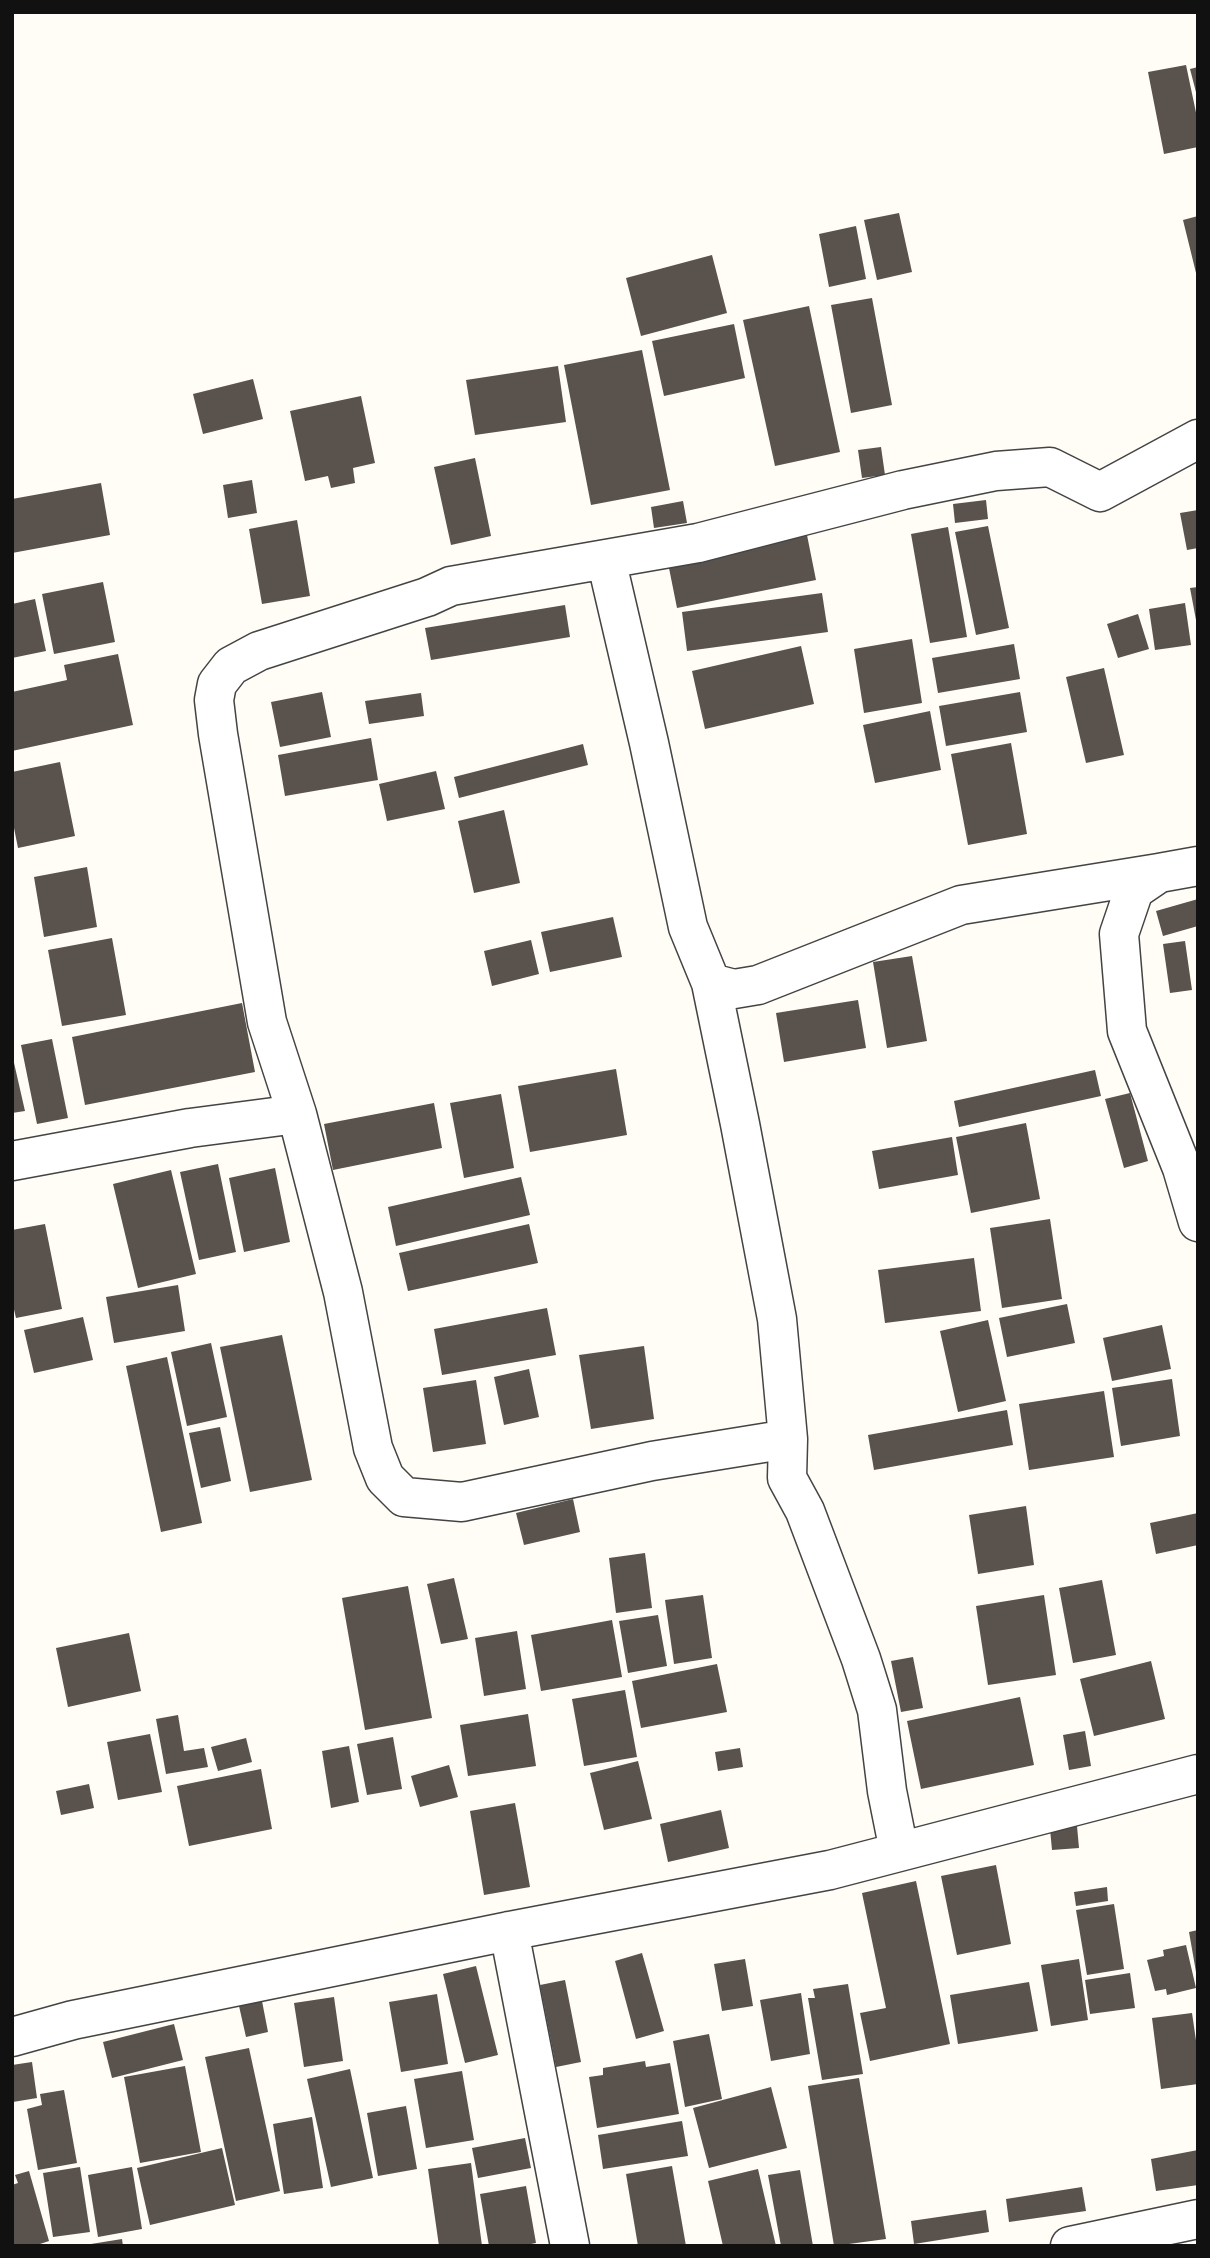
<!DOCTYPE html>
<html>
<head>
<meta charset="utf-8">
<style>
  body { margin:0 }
  #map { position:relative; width:1210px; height:2258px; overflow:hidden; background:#fffdf5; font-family:"Libre Baskerville",serif }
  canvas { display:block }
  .frame { position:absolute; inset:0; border:14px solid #111; pointer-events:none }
</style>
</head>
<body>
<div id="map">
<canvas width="1210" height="2258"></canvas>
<div class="frame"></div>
</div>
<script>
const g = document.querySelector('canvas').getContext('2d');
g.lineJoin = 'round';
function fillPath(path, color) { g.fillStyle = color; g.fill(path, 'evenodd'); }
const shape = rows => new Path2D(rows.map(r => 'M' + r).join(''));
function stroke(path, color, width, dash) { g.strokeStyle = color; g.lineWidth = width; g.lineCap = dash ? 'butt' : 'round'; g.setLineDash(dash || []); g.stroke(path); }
const building = shape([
  [1186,65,1198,122,1198,147,1164,154,1148,72],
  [1198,67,1198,96,1197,96,1190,69],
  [899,213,912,272,877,280,864,220],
  [1198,216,1198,277,1197,277,1183,220],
  [856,226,866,279,829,287,819,234],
  [712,255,727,313,641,336,626,278],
  [872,298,892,405,851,413,831,305],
  [809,306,840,452,775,466,743,320],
  [734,324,745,378,664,396,652,341],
  [642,350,670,490,591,505,564,365],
  [558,366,566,422,475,435,466,380],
  [253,379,263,419,203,434,193,394],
  [361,396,375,463,353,468,355,483,331,488,328,476,305,481,290,411],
  [881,447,885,475,862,478,858,450],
  [475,458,491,536,451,545,434,467],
  [252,480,257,513,228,518,223,485],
  [101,483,110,535,12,553,12,499],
  [986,500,988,519,955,523,953,504],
  [683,501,687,523,654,528,651,507],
  [1198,510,1198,548,1187,550,1180,513],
  [297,520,310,596,262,604,249,529],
  [988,526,1009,628,976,635,955,532],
  [948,527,967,637,930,643,911,534],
  [807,535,816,580,677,608,668,563],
  [103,582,115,642,54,654,42,594],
  [1198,587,1198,620,1196,620,1190,588],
  [822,593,828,632,687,651,682,612],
  [35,599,46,651,12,658,12,604],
  [1185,603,1191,645,1155,650,1149,609],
  [565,605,570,637,431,660,425,628],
  [1138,614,1149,649,1118,658,1107,624],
  [912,639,922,703,864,713,854,649],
  [1014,644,1020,679,938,693,932,658],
  [801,646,814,704,705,729,692,671],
  [118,654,133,725,12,751,12,692,67,680,64,665],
  [1104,668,1124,755,1086,763,1066,677],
  [322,692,331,737,280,747,271,702],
  [1020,692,1027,732,946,746,939,706],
  [421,693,424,716,369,724,365,701],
  [930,711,941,770,875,783,863,725],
  [371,738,378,780,285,796,278,755],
  [1011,743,1027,834,968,845,951,754],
  [583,744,588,765,459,798,454,777],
  [60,762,75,836,18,848,12,818,12,772],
  [436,771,445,809,387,821,379,784],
  [504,810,520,883,474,893,458,821],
  [87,867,97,927,44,937,34,877],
  [1198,899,1198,926,1163,936,1156,911],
  [613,917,622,957,550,972,541,932],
  [112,938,126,1015,62,1026,48,950],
  [531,940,539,974,492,986,484,951],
  [1185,941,1192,990,1170,993,1163,944],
  [912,956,927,1041,887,1048,873,962],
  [858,1000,866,1048,784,1062,776,1013],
  [242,1003,255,1072,85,1105,72,1037],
  [52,1039,68,1118,37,1124,21,1045],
  [12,1054,25,1111,12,1113],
  [616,1069,627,1135,530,1152,518,1086],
  [1095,1070,1101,1096,959,1127,954,1101],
  [1130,1093,1148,1161,1124,1168,1105,1099],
  [501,1094,514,1168,464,1178,450,1103],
  [434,1103,442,1148,333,1170,324,1124],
  [1026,1123,1040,1199,971,1213,956,1137],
  [952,1137,958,1175,879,1189,872,1151],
  [218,1164,236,1252,199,1260,180,1172],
  [275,1168,290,1242,244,1252,229,1178],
  [171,1170,196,1274,138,1288,113,1184],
  [521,1177,530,1215,396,1246,388,1207],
  [1050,1219,1062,1299,1002,1308,990,1228],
  [45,1224,62,1309,16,1318,12,1301,12,1230],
  [529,1224,538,1263,408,1291,399,1253],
  [974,1258,981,1311,885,1323,878,1270],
  [178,1285,185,1331,114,1343,106,1297],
  [1067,1304,1075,1343,1007,1357,999,1318],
  [547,1308,556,1355,442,1375,434,1329],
  [83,1317,93,1360,34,1373,24,1330],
  [988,1320,1006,1401,958,1412,940,1331],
  [1162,1325,1171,1369,1112,1381,1103,1338],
  [282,1335,312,1480,250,1492,220,1347],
  [211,1343,227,1417,187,1426,171,1352],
  [644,1346,654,1419,591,1429,579,1355],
  [167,1357,202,1523,161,1532,126,1366],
  [529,1369,539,1417,504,1425,494,1377],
  [1172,1379,1180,1436,1121,1446,1112,1388],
  [476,1380,486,1444,433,1452,423,1388],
  [1104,1391,1114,1457,1029,1470,1019,1404],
  [1007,1410,1013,1445,874,1470,868,1435],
  [220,1427,231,1481,201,1488,189,1433],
  [573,1499,580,1532,524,1545,516,1513],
  [1026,1506,1034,1565,978,1574,969,1515],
  [1198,1513,1198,1545,1156,1554,1150,1523],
  [645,1553,652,1608,616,1613,609,1558],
  [454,1578,468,1639,441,1644,427,1584],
  [1102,1580,1116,1655,1073,1663,1059,1588],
  [408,1586,432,1718,365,1730,342,1598],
  [703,1595,712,1658,674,1664,665,1600],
  [1044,1595,1056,1675,988,1685,976,1606],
  [658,1615,667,1666,628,1673,619,1621],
  [612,1620,622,1677,541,1691,531,1635],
  [517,1631,526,1689,484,1696,475,1638],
  [129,1633,141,1691,68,1707,56,1648],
  [913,1657,923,1708,901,1712,891,1661],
  [1151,1661,1165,1719,1094,1736,1080,1679],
  [717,1664,727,1712,641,1728,632,1681],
  [625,1690,637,1757,584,1766,572,1699],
  [1020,1697,1034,1765,921,1789,907,1721],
  [528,1714,536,1766,468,1776,460,1725],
  [178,1715,184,1751,204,1748,208,1767,166,1774,156,1719],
  [1085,1731,1091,1766,1069,1770,1063,1735],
  [150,1734,162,1792,118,1800,107,1742],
  [393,1737,402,1789,367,1795,357,1744],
  [246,1738,252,1762,218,1771,211,1747],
  [349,1746,359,1802,331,1808,322,1751],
  [740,1748,743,1767,718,1771,715,1752],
  [638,1761,652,1819,604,1830,590,1773],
  [449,1765,458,1797,420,1807,411,1776],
  [261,1769,272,1829,189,1846,177,1786],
  [89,1784,94,1808,61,1815,56,1791],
  [515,1803,530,1887,484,1895,470,1811],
  [721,1810,729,1848,668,1862,660,1824],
  [1077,1826,1079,1848,1052,1850,1050,1829],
  [996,1865,1011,1944,957,1955,941,1876],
  [916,1881,950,2044,870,2061,860,2013,886,2008,862,1893],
  [1107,1887,1108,1901,1076,1906,1074,1892],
  [1114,1904,1124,1969,1087,1975,1076,1910],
  [1198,1930,1198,1972,1196,1972,1189,1932],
  [1186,1945,1196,1988,1167,1995,1166,1989,1155,1991,1147,1960,1164,1956,1163,1950],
  [642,1953,664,2031,636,2039,615,1961],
  [745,1959,753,2006,722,2011,714,1964],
  [1079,1959,1088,2020,1051,2026,1041,1965],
  [476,1966,498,2055,465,2063,443,1974],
  [1130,1973,1135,2008,1090,2014,1085,1980],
  [565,1980,581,2062,556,2067,540,1985],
  [1029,1982,1038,2031,958,2044,950,1995],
  [848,1984,863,2074,822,2080,808,1998,815,1998,813,1989],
  [801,1993,810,2054,771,2061,760,2000],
  [437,1994,448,2064,401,2072,389,2002],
  [334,1997,343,2061,304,2067,294,2003],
  [262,2001,268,2032,246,2037,239,2006],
  [1192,2013,1198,2054,1198,2084,1161,2089,1152,2018],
  [174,2024,183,2060,112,2078,103,2042],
  [709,2034,722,2099,685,2107,673,2041],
  [249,2048,280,2191,236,2201,205,2057],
  [645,2061,646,2067,670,2063,679,2114,597,2128,589,2077,603,2075,603,2068],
  [32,2062,37,2098,13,2102,12,2065],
  [185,2066,201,2152,140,2163,124,2077],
  [350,2069,373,2178,331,2187,307,2079],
  [462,2071,474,2140,426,2148,414,2079],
  [859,2078,886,2239,834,2246,808,2086],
  [771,2087,787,2148,709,2168,693,2108],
  [64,2090,77,2163,38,2170,27,2109,42,2105,40,2094],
  [406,2106,417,2169,378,2176,367,2113],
  [312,2117,323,2188,284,2194,273,2124],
  [682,2121,688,2156,603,2169,598,2135],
  [525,2138,531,2168,478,2178,472,2148],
  [222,2148,235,2205,150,2225,137,2168],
  [1198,2150,1198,2185,1156,2191,1151,2159],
  [471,2163,482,2246,439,2246,428,2169],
  [672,2166,686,2246,638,2246,626,2174],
  [80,2167,90,2232,53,2237,43,2173],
  [132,2167,142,2229,98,2237,88,2175],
  [758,2169,776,2246,723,2246,708,2181],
  [800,2170,813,2246,781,2246,768,2175],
  [29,2171,49,2241,34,2246,13,2246,12,2185,18,2183,15,2175],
  [526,2186,536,2243,521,2246,489,2246,480,2194],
  [1082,2187,1086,2211,1009,2222,1006,2199],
  [986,2210,989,2232,914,2244,911,2221],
  [122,2239,123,2246,91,2246,91,2244]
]);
const minor = shape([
  [606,559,649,743,688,927,711,983,740,1124,777,1319,788,1439,787,1478,805,1511,861,1659,877,1710,887,1791,899,1851],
  [1198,866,1159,873,1134,890,1119,934,1127,1031,1182,1168,1198,1222],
  [711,983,734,989,758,985,961,905,1159,873],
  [12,1161,190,1128,297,1114],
  [788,1439,652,1461,462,1502,404,1497,385,1478,373,1448,343,1292,297,1114,267,1022,218,734,214,700,217,684,231,666,259,651,427,597,451,586,698,543,903,490,996,471,1050,467,1100,492,1198,439],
  [509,1931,570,2246],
  [12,2037,73,2020,509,1931,830,1870,1198,1774],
  [1070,2246,1198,2219]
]);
fillPath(building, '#5a524d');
stroke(minor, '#444', 41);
stroke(minor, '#fff', 38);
</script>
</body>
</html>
